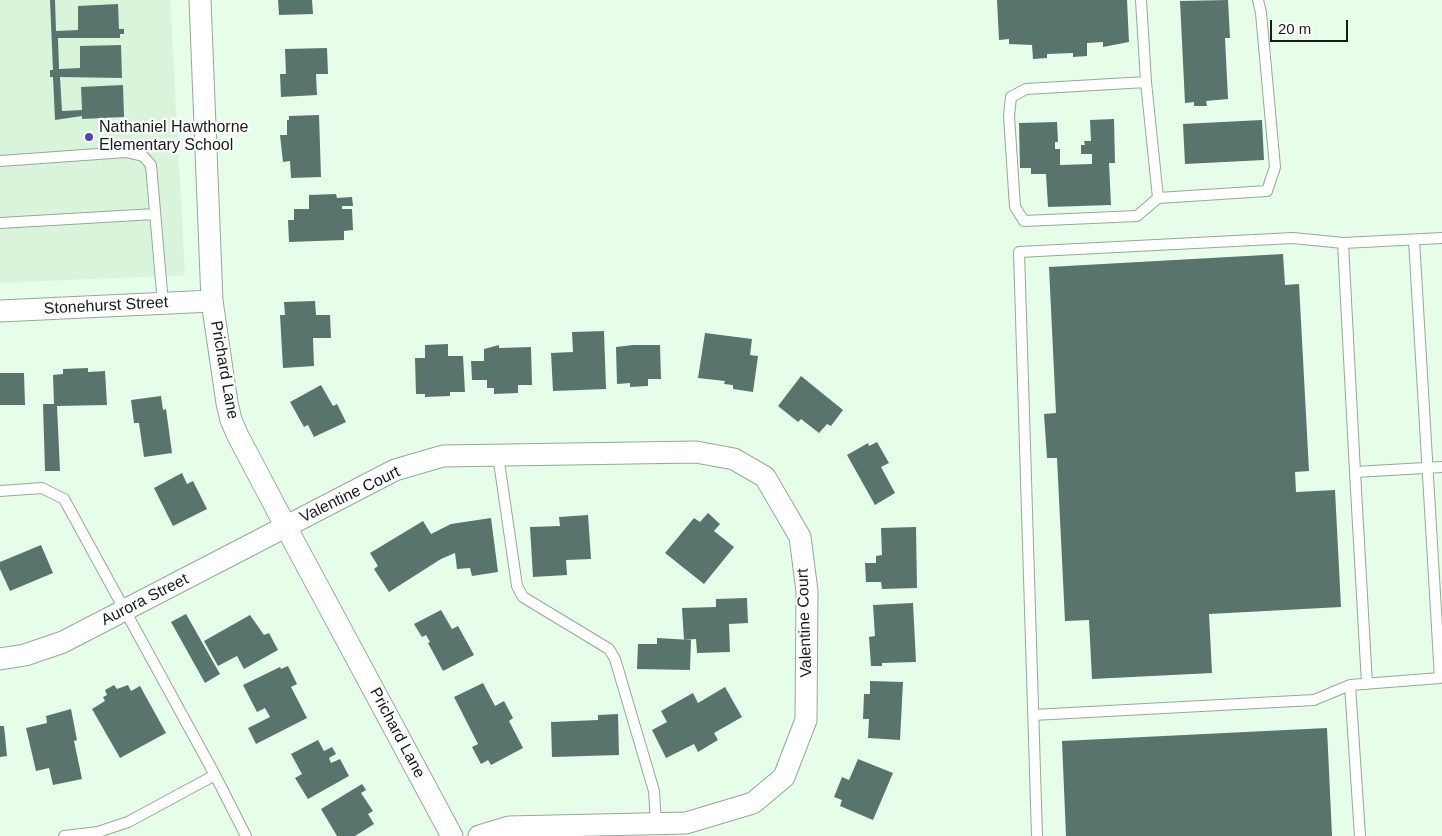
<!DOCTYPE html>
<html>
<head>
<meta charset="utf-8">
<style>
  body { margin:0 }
  #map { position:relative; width:1442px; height:836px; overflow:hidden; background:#e6fde9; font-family:Helvetica,sans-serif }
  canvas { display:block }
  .scale { position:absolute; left:1270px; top:20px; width:78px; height:22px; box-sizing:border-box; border:2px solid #151d16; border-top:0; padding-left:6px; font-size:15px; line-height:18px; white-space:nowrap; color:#151d16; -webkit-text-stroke:4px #fff; paint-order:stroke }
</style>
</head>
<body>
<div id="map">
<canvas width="1442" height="836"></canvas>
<div class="scale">20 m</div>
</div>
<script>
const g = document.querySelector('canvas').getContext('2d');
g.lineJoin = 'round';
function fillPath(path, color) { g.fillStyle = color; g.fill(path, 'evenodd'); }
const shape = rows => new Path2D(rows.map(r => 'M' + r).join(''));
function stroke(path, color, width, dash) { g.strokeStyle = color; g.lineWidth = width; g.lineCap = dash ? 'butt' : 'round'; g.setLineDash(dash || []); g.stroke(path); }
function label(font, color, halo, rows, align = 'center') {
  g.font = font + ' Helvetica,sans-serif'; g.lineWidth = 4.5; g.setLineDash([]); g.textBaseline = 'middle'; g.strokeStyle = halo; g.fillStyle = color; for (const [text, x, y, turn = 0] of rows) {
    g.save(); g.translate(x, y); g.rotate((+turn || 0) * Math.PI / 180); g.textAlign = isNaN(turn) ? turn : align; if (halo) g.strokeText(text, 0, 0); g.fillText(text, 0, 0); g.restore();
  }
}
const built = shape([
  [0,0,170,0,185,275,0,283]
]);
const building = shape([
  [50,0,55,0,56,31,78,30,78,6,118,4,119,29,124,29,124,34,120,34,120,38,58,38,59,69,80,68,80,46,121,45,122,78,60,77,62,111,82,110,81,87,123,85,124,117,82,119,82,116,55,120,53,77,50,77,50,70,53,70],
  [278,0,312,0,313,14,279,15],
  [997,0,1127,0,1129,42,1103,47,1103,42,1087,43,1087,56,1073,57,1073,53,1047,54,1047,58,1033,59,1032,45,1009,44,1009,39,999,40],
  [1228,0,1230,38,1225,38,1228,99,1206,101,1207,106,1194,106,1194,102,1185,103,1180,1],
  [327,48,328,74,316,74,317,95,281,97,280,74,286,74,285,49],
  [319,115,321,177,291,178,290,161,283,162,280,135,287,135,287,120,289,120,289,116],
  [1114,119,1115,163,1109,163,1111,205,1048,207,1046,174,1031,174,1031,168,1020,168,1019,123,1057,122,1058,142,1055,142,1055,149,1060,149,1060,165,1092,164,1092,154,1081,154,1081,145,1085,145,1084,141,1091,141,1090,120],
  [1262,120,1264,160,1185,164,1183,124],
  [336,194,337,198,352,197,353,206,342,206,342,209,352,209,353,230,344,231,344,240,289,242,288,220,294,220,294,209,309,209,309,195],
  [1283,254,1285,285,1299,284,1309,471,1295,472,1296,492,1335,490,1341,607,1209,614,1212,673,1092,679,1089,620,1065,621,1057,458,1047,458,1044,414,1056,413,1049,267],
  [315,301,316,315,330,315,331,338,313,338,314,366,283,368,280,315,285,315,284,302],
  [604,331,606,389,553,391,551,353,573,352,572,332],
  [705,333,752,339,750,355,758,356,753,392,733,389,733,385,724,384,725,381,698,378],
  [448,344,448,356,463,356,465,392,450,392,450,396,425,397,425,394,416,394,415,358,425,358,425,345],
  [499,345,499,348,531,347,532,385,518,385,518,393,494,394,494,388,487,388,487,380,472,380,471,361,484,361,484,349],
  [633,345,660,345,661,379,648,379,648,386,630,387,630,383,617,384,616,347],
  [88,368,88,372,105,371,107,405,57,406,60,471,45,471,43,404,54,404,53,375,63,374,63,369],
  [0,373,24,373,25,405,0,405],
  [801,376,843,410,831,426,827,424,819,433,801,419,798,422,778,406],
  [321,385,333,406,337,404,346,422,314,437,308,425,304,427,290,402],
  [161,396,163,410,166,409,172,453,144,457,139,423,134,423,131,400],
  [877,442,889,463,881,467,895,493,875,505,847,455,868,443,869,446],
  [182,473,187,484,193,481,207,509,173,526,154,488],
  [708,513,720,524,714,531,734,547,704,584,665,553,694,518,700,522],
  [588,515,591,559,566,560,567,575,533,577,530,527,560,526,559,517],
  [491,518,498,572,472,576,470,568,457,569,455,553,441,559,389,592,374,569,378,566,370,553,423,521,431,534,451,524],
  [916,527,917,588,882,589,881,582,866,582,865,563,876,563,876,556,882,555,881,528],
  [41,545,53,573,10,591,0,569,0,562],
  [747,598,748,623,729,624,730,652,697,653,696,639,684,640,682,608,716,607,716,599],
  [913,603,916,662,882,663,882,666,871,666,869,637,875,636,873,605],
  [441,610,452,629,458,626,474,655,443,671,428,643,430,642,426,635,422,637,414,624],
  [186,614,220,674,205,683,171,622],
  [250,615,264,635,269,633,278,650,244,669,237,656,218,666,204,641],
  [657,638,691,640,690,670,637,669,638,644,657,644],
  [288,666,297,684,291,687,307,718,256,744,248,728,270,717,265,708,257,712,243,685,280,667,281,669],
  [870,681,903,682,900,740,868,738,869,719,863,719,864,694,870,694],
  [483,683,495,706,504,701,513,718,509,721,523,748,491,765,488,760,481,764,472,747,478,744,454,697],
  [114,685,117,689,128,685,131,691,140,686,166,733,120,758,92,709,105,701,103,697,107,695,105,690],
  [725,687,742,717,714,733,718,740,698,752,694,744,666,758,652,730,667,722,661,711,693,693,698,703],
  [71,709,77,740,74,741,82,779,53,785,49,768,36,771,26,728,47,723,46,716],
  [618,714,619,755,552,757,551,722,598,720,598,715],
  [0,726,4,726,7,756,0,757],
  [1327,728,1332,836,1066,836,1062,741],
  [318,740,324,751,332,747,336,754,329,758,331,763,340,759,349,776,308,799,295,778,302,774,291,754],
  [858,759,893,773,873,820,840,806,842,800,834,797,842,777,849,780],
  [362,784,366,790,361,793,373,811,368,814,374,824,355,836,337,836,321,809]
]);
const service = shape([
  [1141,0,1146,82,1158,198,1267,191,1275,167,1261,13,1258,0],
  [1146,82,1026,89,1011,97,1009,116,1015,207,1024,221,1137,216,1158,198],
  [0,161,126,152,143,156,151,165,163,304],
  [0,223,155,214],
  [1442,238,1343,243,1355,472,1442,467],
  [498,455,517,586,523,597,609,649,615,659,654,791,656,824],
  [1355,472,1367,684],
  [0,491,42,488,64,499,215,775,246,836],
  [1350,685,1360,836],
  [1033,715,1314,700,1350,685,1440,678,1414,240],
  [64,836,98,832,128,822,215,775],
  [1037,836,1019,252,1293,238,1343,243]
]);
const minor = shape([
  [200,0,212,301,227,403,231,420,238,436,286,527,452,836],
  [0,311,212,301],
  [0,659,25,655,63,642,395,470,443,456,696,452,734,459,765,477,800,537,807,591,806,720,784,777,753,803,686,823,509,827,479,836]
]);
const markers = [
  [89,137,5,"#4e44bb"]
];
const poiNames = [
  ["Nathaniel Hawthorne",99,128],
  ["Elementary School",99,146]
];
const streetNames = [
  ["Stonehurst Street",106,306,-3],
  ["Prichard Lane",224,370,80],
  ["Valentine Court",350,495,-26],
  ["Aurora Street",145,600,-27],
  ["Valentine Court",805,623,-92],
  ["Prichard Lane",397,733,62]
];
fillPath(built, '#d8f5db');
fillPath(building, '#58746c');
stroke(service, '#94a996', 12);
stroke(minor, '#94a996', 23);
stroke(service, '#fff', 10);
stroke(minor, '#fff', 21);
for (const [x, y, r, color] of markers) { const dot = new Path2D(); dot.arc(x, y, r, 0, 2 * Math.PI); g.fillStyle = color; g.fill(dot); stroke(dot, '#fff', 2); }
label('16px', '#151d16', '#fff', poiNames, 'left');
label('16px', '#151d16', '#fff', streetNames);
</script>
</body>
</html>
